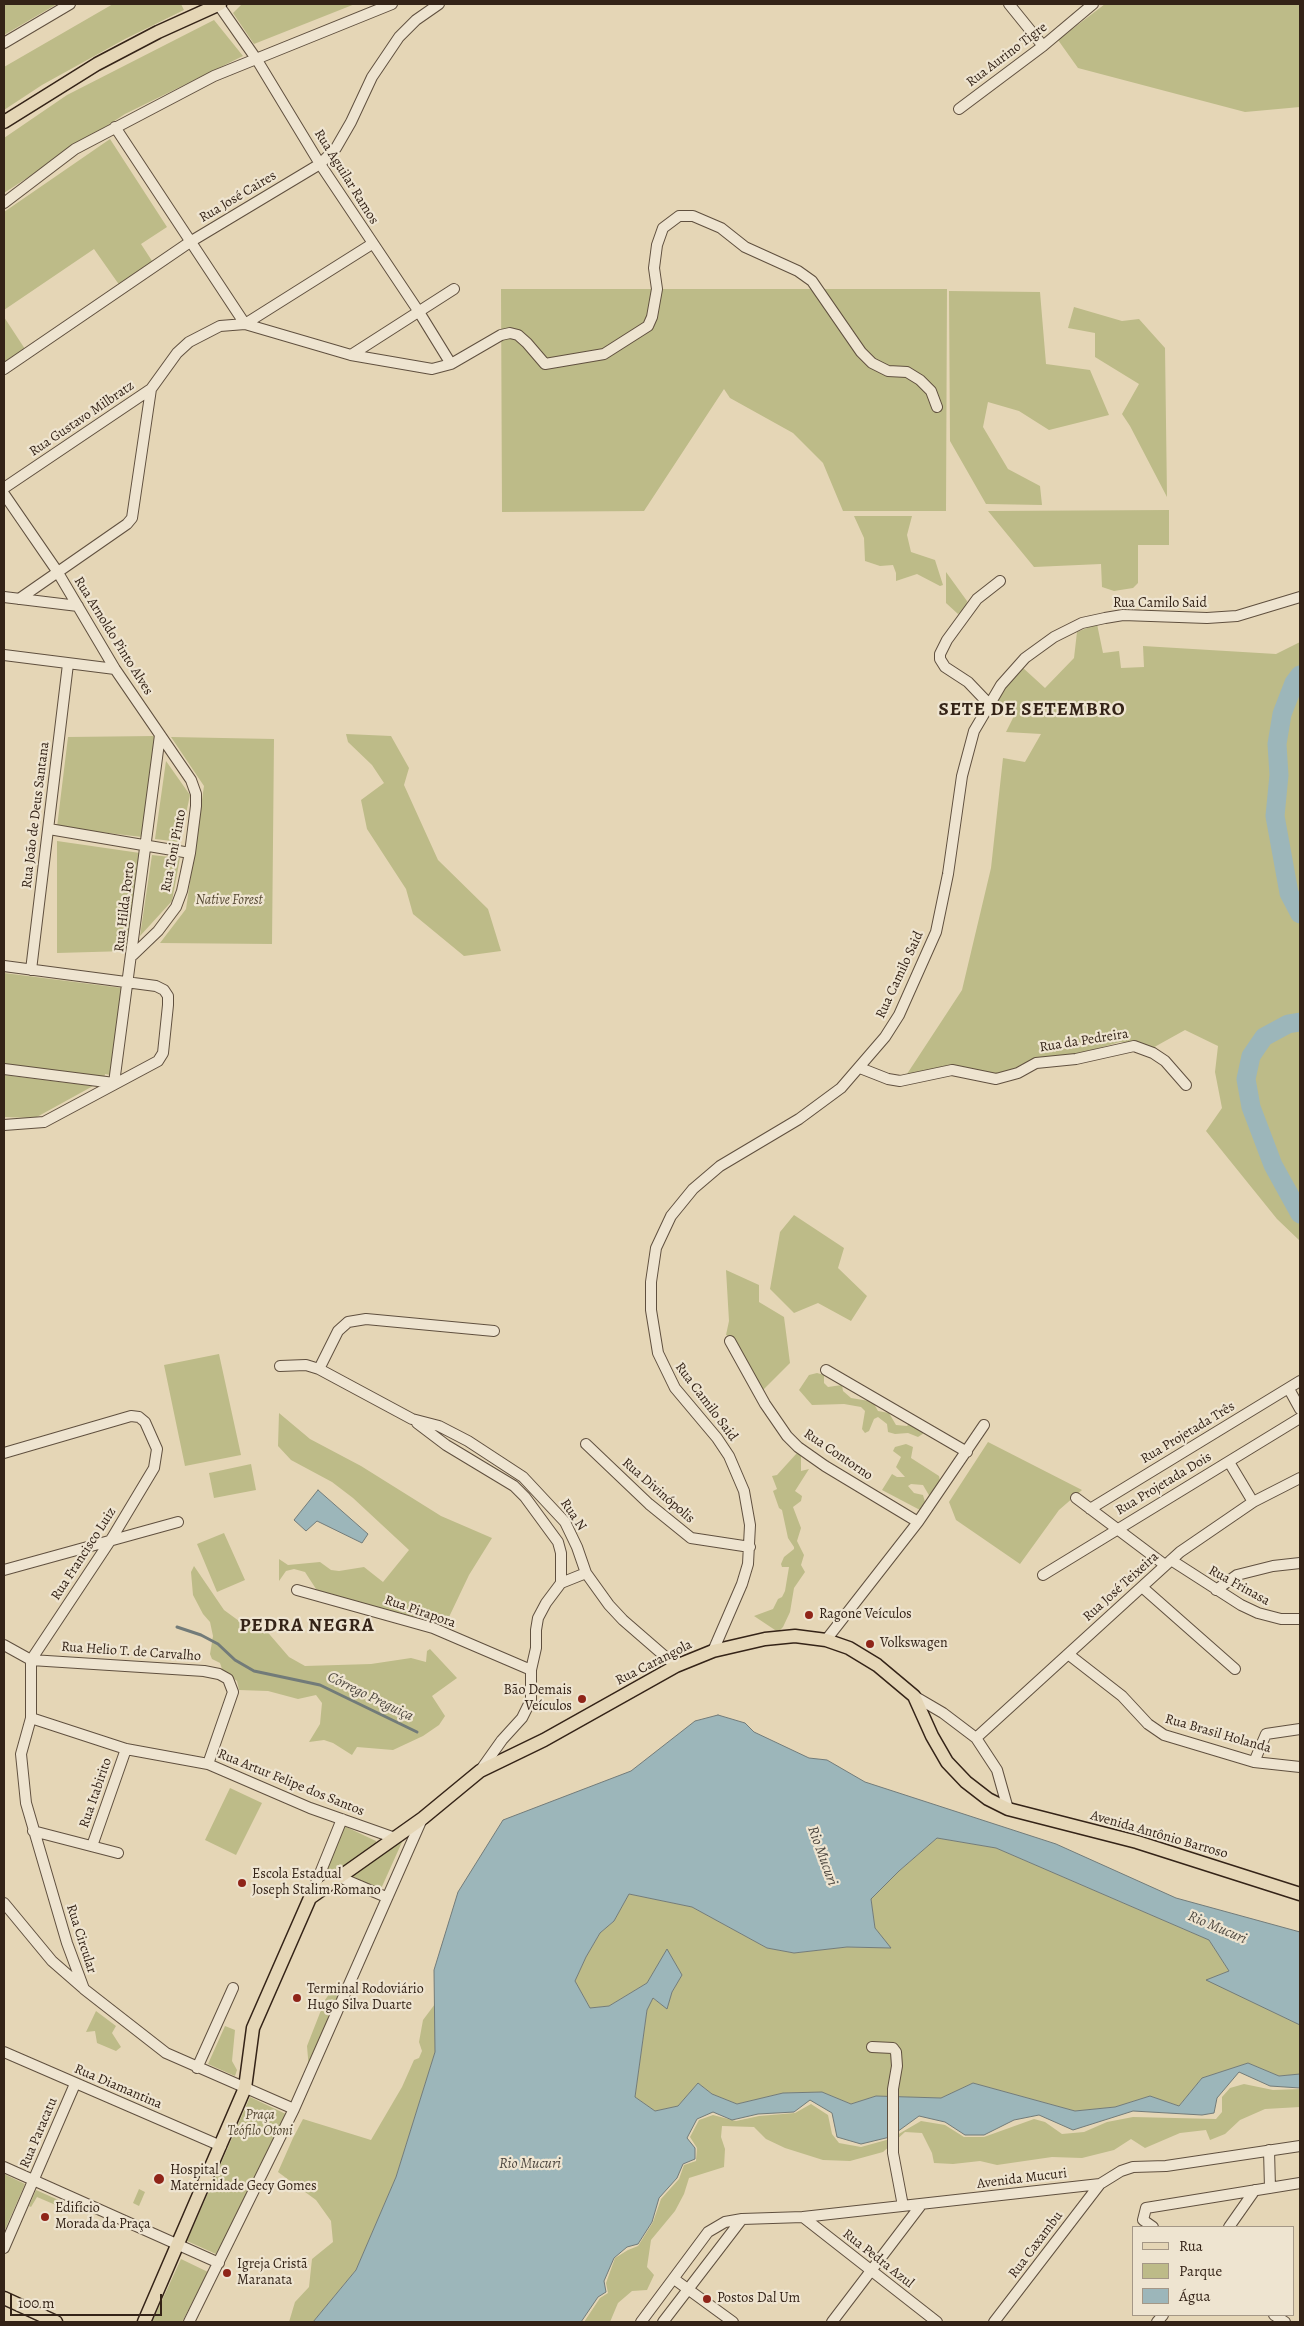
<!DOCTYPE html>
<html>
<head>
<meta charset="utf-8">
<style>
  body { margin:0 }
  #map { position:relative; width:1304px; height:2326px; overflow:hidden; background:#e5d6b6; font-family:Alegreya,serif }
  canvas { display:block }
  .frame { position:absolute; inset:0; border:5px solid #342317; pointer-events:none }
  .legend { position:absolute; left:1132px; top:2226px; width:162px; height:90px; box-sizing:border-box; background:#eee4d0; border:1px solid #a49786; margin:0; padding:6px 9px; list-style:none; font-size:15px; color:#342317 }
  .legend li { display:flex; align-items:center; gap:10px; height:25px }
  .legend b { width:25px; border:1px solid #a49786 }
  .scale { position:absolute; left:10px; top:2294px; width:152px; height:22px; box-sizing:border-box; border:2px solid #342317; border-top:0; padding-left:6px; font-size:15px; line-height:18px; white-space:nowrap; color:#342317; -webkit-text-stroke:4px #eee4d0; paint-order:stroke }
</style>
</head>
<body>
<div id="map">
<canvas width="1304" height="2326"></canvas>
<div class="frame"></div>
<ul class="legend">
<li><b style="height:6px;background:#e5d6b6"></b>Rua</li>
<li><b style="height:14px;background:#bdbb88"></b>Parque</li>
<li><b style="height:14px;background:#9cb6ba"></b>Água</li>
</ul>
<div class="scale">100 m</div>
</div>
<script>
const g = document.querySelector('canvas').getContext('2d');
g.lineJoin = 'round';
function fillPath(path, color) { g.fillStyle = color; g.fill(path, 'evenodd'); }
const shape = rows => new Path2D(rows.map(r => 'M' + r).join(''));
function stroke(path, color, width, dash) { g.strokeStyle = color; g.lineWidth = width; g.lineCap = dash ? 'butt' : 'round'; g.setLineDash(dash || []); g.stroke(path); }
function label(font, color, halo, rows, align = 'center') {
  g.font = font + ' Alegreya,serif'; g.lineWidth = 4.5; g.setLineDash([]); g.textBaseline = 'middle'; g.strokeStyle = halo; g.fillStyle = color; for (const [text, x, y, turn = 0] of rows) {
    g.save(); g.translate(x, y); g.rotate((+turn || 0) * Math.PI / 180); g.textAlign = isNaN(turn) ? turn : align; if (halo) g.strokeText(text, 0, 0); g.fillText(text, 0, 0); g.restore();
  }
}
const green = shape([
  [4,4,57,4,4,35],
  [113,4,181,4,184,10,125,39,42,85,4,110,4,67],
  [242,4,355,4,254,44,233,13],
  [1105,4,1300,4,1300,107,1245,112,1078,68,1058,40],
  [214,20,243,56,125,114,4,193,4,138,67,95],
  [110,139,167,227,141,244,154,264,120,286,94,249,4,310,4,212],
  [501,289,947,289,946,511,843,511,823,463,793,433,730,398,724,389,644,511,502,512],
  [949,291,1040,292,1046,364,1090,370,1109,415,1049,430,1019,411,988,402,983,427,1008,469,1040,486,1042,505,986,504,950,441],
  [1074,307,1122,321,1139,319,1165,348,1167,497,1130,426,1122,414,1139,384,1095,357,1095,333,1068,328],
  [4,317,25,349,4,363],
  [1169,510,1169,545,1138,545,1138,583,1133,588,1114,591,1102,587,1101,564,1034,567,988,511],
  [854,516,912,516,907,535,911,552,935,560,943,585,940,586,917,574,896,581,896,573,893,565,880,566,865,561,864,538],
  [946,572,967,601,966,608,958,614,946,603],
  [1097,624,1103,653,1119,651,1121,668,1144,667,1143,646,1276,654,1300,642,1300,1241,1277,1219,1206,1131,1222,1108,1215,1072,1218,1046,1185,1030,1149,1050,1135,1043,1120,1042,1004,1075,950,1073,914,1080,907,1074,962,990,991,868,1003,758,1025,762,1041,734,1006,732,1015,714,993,708,1004,685,1022,667,1045,688,1074,658,1077,632],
  [346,734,391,736,409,768,404,785,438,860,488,909,501,951,464,956,413,914,406,889,367,829,361,800,384,783,372,765,348,742],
  [155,736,142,837,57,827,68,737],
  [171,737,274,739,272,944,160,943,186,909,204,786],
  [166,761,190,795,180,842,155,839],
  [57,841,140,853,127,951,57,953],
  [152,855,180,858,172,901,140,936],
  [4,973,122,988,110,1075,105,1074,104,1082,4,1067],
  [4,1075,93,1086,35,1118,4,1117],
  [794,1215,844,1248,838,1268,867,1296,851,1321,818,1303,794,1313,770,1289,780,1232],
  [726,1270,759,1285,759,1302,784,1317,790,1363,761,1392,732,1337,726,1335,729,1321],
  [219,1354,241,1455,185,1466,164,1365],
  [817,1373,824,1375,824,1383,828,1387,842,1385,843,1391,851,1398,869,1401,874,1404,878,1411,889,1413,896,1425,907,1426,909,1424,924,1433,918,1437,908,1433,895,1434,888,1432,887,1424,878,1417,874,1419,869,1431,865,1433,862,1429,865,1411,861,1407,844,1404,812,1405,799,1390,809,1375],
  [279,1413,310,1439,361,1466,441,1516,492,1538,469,1575,449,1617,415,1617,330,1596,316,1589,305,1572,294,1569,286,1571,279,1581,279,1559,288,1565,320,1562,331,1570,339,1571,364,1567,383,1582,409,1550,353,1498,332,1482,291,1460,278,1446],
  [988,1442,1082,1490,1059,1510,1020,1564,956,1520,949,1502],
  [906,1444,913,1447,911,1458,939,1476,940,1481,930,1497,923,1485,911,1484,908,1486,914,1493,923,1495,925,1502,920,1510,882,1490,892,1474,897,1477,905,1477,896,1467,901,1457,893,1451,895,1447],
  [797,1453,801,1455,801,1471,809,1469,795,1491,802,1496,801,1501,793,1507,801,1528,797,1541,804,1555,801,1565,805,1572,794,1588,790,1612,783,1627,778,1632,754,1616,773,1609,778,1599,782,1597,785,1591,789,1567,782,1567,781,1564,784,1557,794,1549,794,1547,788,1538,782,1510,779,1508,773,1491,777,1489,772,1476,777,1475],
  [251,1464,256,1490,214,1498,209,1473],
  [224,1533,245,1580,217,1592,197,1544],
  [194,1566,224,1610,239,1621,264,1628,289,1657,305,1666,371,1664,411,1658,426,1662,427,1651,430,1649,457,1678,432,1696,445,1716,439,1725,423,1736,393,1750,357,1747,352,1755,333,1743,324,1740,309,1742,320,1724,322,1703,316,1695,298,1699,268,1691,239,1690,237,1681,223,1672,220,1663,212,1659,210,1654,213,1636,210,1622,203,1614,193,1595,191,1572],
  [230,1788,262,1803,236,1855,205,1840],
  [342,1825,376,1841,377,1845,326,1879,322,1878],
  [937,1838,996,1848,1209,1940,1229,1971,1207,1980,1300,2025,1300,2074,1279,2076,1248,2063,1202,2078,1179,2106,1150,2096,1115,2107,1075,2111,973,2083,941,2098,876,2096,851,2104,822,2092,783,2093,737,2104,712,2094,698,2083,678,2106,655,2111,635,2097,647,2010,652,1998,667,2008,672,1992,682,1975,667,1950,647,1983,609,2006,590,2008,575,1981,586,1957,600,1933,614,1921,629,1894,692,1907,767,1948,794,1953,847,1947,890,1948,875,1928,871,1899,899,1871],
  [400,1841,402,1842,380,1891,351,1875],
  [348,1981,309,2070,307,2046,325,2000,332,1990],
  [435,2004,435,2052,396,2177,356,2270,313,2322,289,2322,295,2302,309,2287,312,2259,333,2242,331,2221,316,2200,278,2172,293,2138,303,2119,371,2140,402,2087,414,2060,419,2058,422,2051,419,2042,423,2020],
  [96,2011,116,2026,112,2033,121,2047,116,2051,97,2043,95,2031,86,2032],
  [225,2026,235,2030,232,2061,237,2070,235,2076,208,2064],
  [1244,2084,1273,2090,1300,2089,1300,2107,1265,2109,1240,2120,1225,2134,1210,2140,1206,2130,1180,2133,1145,2148,1131,2139,1114,2150,1082,2158,1052,2157,997,2165,980,2161,953,2164,934,2163,932,2153,922,2133,905,2132,883,2152,850,2161,823,2160,785,2148,766,2139,754,2127,722,2126,721,2137,725,2149,724,2167,689,2178,684,2194,675,2211,651,2240,647,2267,654,2275,647,2290,632,2291,618,2303,610,2322,584,2322,600,2298,608,2293,606,2283,615,2258,628,2250,638,2246,653,2222,661,2199,679,2179,684,2165,696,2161,697,2148,690,2137,699,2120,713,2115,736,2121,759,2116,795,2113,811,2104,828,2115,832,2134,839,2143,861,2147,890,2139,921,2121,945,2125,964,2137,984,2137,1034,2119,1045,2122,1062,2134,1084,2132,1107,2122,1133,2117,1216,2119,1222,2112,1222,2097,1230,2088],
  [250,2097,288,2115,216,2254,187,2241],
  [4,2174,25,2184,4,2232],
  [139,2189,145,2192,139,2206,133,2203],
  [36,2190,81,2210,79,2215,37,2197,31,2207,29,2206],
  [181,2259,208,2272,182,2322,152,2322]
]);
const water = shape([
  [318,1490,368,1534,362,1543,317,1521,306,1531,294,1520,318,1490],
  [718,1715,745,1723,754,1732,809,1758,827,1760,865,1782,1056,1844,1176,1898,1300,1932,1300,2025,1206,1980,1229,1971,1209,1940,996,1848,937,1838,899,1871,871,1899,875,1928,891,1948,847,1947,794,1953,767,1948,692,1907,629,1894,614,1921,600,1933,586,1957,575,1981,590,2008,609,2006,647,1983,667,1949,682,1975,672,1992,667,2009,653,1998,647,2010,635,2097,655,2111,678,2106,698,2083,712,2094,737,2104,783,2093,822,2092,851,2104,876,2096,941,2098,973,2083,1075,2111,1115,2107,1150,2096,1179,2106,1202,2078,1248,2063,1279,2076,1300,2074,1300,2088,1270,2086,1239,2072,1217,2098,1214,2113,1202,2115,1133,2111,1073,2130,1039,2115,1014,2120,984,2135,965,2135,945,2122,919,2116,890,2137,861,2144,837,2137,832,2113,810,2100,794,2112,758,2114,732,2120,713,2112,697,2119,687,2138,695,2148,695,2159,683,2164,677,2178,659,2198,652,2222,638,2244,627,2247,614,2258,604,2281,606,2292,598,2297,581,2322,313,2322,356,2270,396,2177,435,2052,434,1970,458,1892,503,1820,631,1771,695,1721,718,1715]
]);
const stream = shape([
  [177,1627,201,1635,218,1644,235,1660,254,1671,320,1685,417,1732]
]);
const river = shape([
  [1300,675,1294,683,1282,714,1277,744,1279,775,1275,816,1289,893,1300,914],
  [1300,1022,1288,1024,1264,1037,1251,1056,1246,1079,1251,1107,1273,1165,1300,1214]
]);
const minor = shape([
  [218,4,257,60,320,164,419,312,451,364],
  [1009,4,1043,46],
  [4,43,70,4],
  [959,109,1043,46,1093,4],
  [115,127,245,324,351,355,432,369,451,364,501,335,510,333,518,335,527,343,545,364,604,354,648,326,652,317,657,289,654,268,657,245,663,228,679,216,693,216,721,228,745,247,798,271,812,281,861,352,872,363,888,371,907,372,920,380,931,391,937,407],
  [4,203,75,149,214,76,392,4],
  [351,355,454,289],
  [4,369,190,242,320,164,336,148,351,122,372,77,399,37,416,20,439,4],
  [4,488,151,389,177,353,189,342,220,326,245,324,372,244],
  [4,494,57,571,115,669,191,780,196,794,196,806,190,853,182,891,176,907,158,931,133,955],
  [4,597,78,606],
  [19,599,127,524,132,518,151,389],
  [4,655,115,669],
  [989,704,968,682,945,667,940,659,940,654,947,640,977,599,1000,581],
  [49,829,190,853],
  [4,966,156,986,164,990,168,996,168,1005,163,1053,158,1061,44,1122,4,1125],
  [31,970,68,664],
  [860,1068,888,1079,900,1081,952,1070,996,1079,1018,1073,1036,1063,1076,1059,1134,1046,1153,1053,1165,1061,1186,1085],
  [4,1069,114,1083],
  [114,1083,160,735],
  [730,1341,765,1404,787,1436,798,1447,825,1466,918,1522],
  [280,1366,306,1365,319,1369,412,1419,439,1426,468,1441,523,1477,565,1522,577,1547,586,1573,609,1605,623,1620,676,1666],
  [319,1369,338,1331,348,1322,366,1319,494,1331],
  [826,1370,967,1452],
  [1289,1389,1300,1409],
  [417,1423,446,1445,514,1486,525,1497,558,1542,561,1553,561,1583],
  [586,1444,649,1504,691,1538,750,1547],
  [4,1453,131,1416,139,1417,145,1422,157,1449,154,1468,112,1538,31,1660,31,1718,21,1754,26,1803,67,1943,84,1989,166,2053,294,2109],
  [1229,1462,1253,1502],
  [1076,1498,1165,1565],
  [1090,1509,1300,1381],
  [1171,1560,1241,1605,1258,1613,1281,1619,1300,1619],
  [4,1570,178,1522],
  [1043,1575,1300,1418],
  [1142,1587,1235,1669],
  [297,1590,433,1628,531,1670],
  [1216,1590,1237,1575,1273,1566,1300,1563],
  [826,1640,918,1522,984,1425],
  [4,1645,31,1660,204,1671,219,1674,228,1679,233,1692,208,1764],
  [713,1651,742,1584,748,1564,750,1525,744,1491,729,1456,717,1438,675,1388,658,1353,651,1310,651,1282,656,1248,671,1216,693,1189,720,1166,799,1119,841,1088,885,1037,899,1015,936,932,948,874,962,776,974,731,1001,685,1025,658,1054,637,1082,623,1105,618,1123,615,1207,618,1237,616,1300,597],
  [1068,1654,1122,1696,1148,1724,1164,1735,1254,1762,1300,1767],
  [914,1696,943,1713,976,1738,997,1770,1008,1809],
  [31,1718,126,1749,208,1764,310,1808,395,1838],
  [976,1738,1180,1552,1253,1502,1300,1478],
  [1254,1762,1266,1734,1300,1729],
  [480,1771,502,1740,522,1718,531,1700,531,1670,536,1648,536,1630,538,1618,546,1603,561,1583,586,1573],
  [33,1831,118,1853],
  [92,1846,126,1749],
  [339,1877,386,1897],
  [310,1898,342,1819],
  [4,1903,52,1961,83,1988],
  [872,2047,893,2048,896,2052,897,2066,893,2089,893,2153,903,2206],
  [4,2052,221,2146],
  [197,2068,233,1988],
  [1269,2150,1270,2188],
  [4,2167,219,2263],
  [803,2217,937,2322],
  [1153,2227,1143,2220,1146,2208,1300,2183],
  [1229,2227,1255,2190],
  [4,2248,75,2084],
  [674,2279,733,2322],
  [1274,2315,1285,2322],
  [189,2322,294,2109,422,1819],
  [641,2322,708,2232,725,2222,742,2219,803,2217,1100,2184,1121,2171,1133,2167,1166,2166,1300,2146],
  [663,2322,742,2219],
  [832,2322,921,2205],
  [994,2322,1100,2184],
  [1157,2322,1163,2315]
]);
const major = shape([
  [4,122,97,64,158,32,220,4],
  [4,2298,56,2322],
  [144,2322,245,2088,253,2028,310,1898,423,1818,480,1771,544,1740,676,1666,713,1651,765,1639,795,1636,826,1640,849,1648,877,1665,914,1696,932,1736,947,1762,966,1782,988,1799,1008,1809,1137,1842,1300,1894]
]);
const markers = [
  [809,1615,5,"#8f2418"],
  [870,1644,5,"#8f2418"],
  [582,1699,5,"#8f2418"],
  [242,1883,5,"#8f2418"],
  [297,1998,5,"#8f2418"],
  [159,2179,6,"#8f2418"],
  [45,2217,5,"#8f2418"],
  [227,2273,5,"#8f2418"],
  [707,2299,5,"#8f2418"]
];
const streetNames = [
  ["Rua Aurino Tigre",1007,55,-37],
  ["Rua Aguilar Ramos",346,177,58],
  ["Rua José Caires",238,197,-31],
  ["Rua Gustavo Milbratz",82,419,-34],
  ["Rua Camilo Said",1160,604],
  ["Rua Arnoldo Pinto Alves",113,636,58],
  ["Rua João de Deus Santana",36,815,-83],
  ["Rua Toni Pinto",174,851,-79],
  ["Rua Hilda Porto",125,907,-83],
  ["Rua Camilo Said",900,975,-65],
  ["Rua da Pedreira",1084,1041,-9],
  ["Rua Camilo Said",706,1402,53],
  ["Rua Projetada Três",1188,1433,-31],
  ["Rua Contorno",838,1455,34],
  ["Rua Projetada Dois",1164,1484,-31],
  ["Rua Divinópolis",658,1491,41],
  ["Rua N",573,1515,56],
  ["Rua Francisco Luiz",84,1554,-57],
  ["Rua Frinasa",1239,1586,29],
  ["Rua José Teixeira",1121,1587,-42],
  ["Rua Pirapora",420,1612,19],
  ["Rua Helio T. de Carvalho",131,1652,4],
  ["Rua Carangola",654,1663,-27],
  ["Rua Brasil Holanda",1218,1734,16],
  ["Rua Artur Felipe dos Santos",291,1783,22],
  ["Rua Itabirito",96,1793,-71],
  ["Avenida Antônio Barroso",1159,1835,16],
  ["Rua Circular",81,1939,72],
  ["Rua Diamantina",118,2087,23],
  ["Rua Paracatu",39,2133,-67],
  ["Avenida Mucuri",1022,2179,-7],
  ["Rua Caxambu",1036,2245,-53],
  ["Rua Pedra Azul",878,2259,38]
];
const parkNames = [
  ["Native Forest",229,901],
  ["Praça",260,2116],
  ["Teófilo Otoni",260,2132]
];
const poiNames = [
  ["Ragone Veículos",819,1615],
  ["Volkswagen",880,1644],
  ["Bão Demais",572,1691,"right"],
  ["Veículos",572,1707,"right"],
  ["Escola Estadual",252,1875],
  ["Joseph Stalim Romano",252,1891],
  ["Terminal Rodoviário",307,1990],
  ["Hugo Silva Duarte",307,2006],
  ["Hospital e",170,2171],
  ["Maternidade Gecy Gomes",170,2187],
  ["Edifício",55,2209],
  ["Morada da Praça",55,2225],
  ["Igreja Cristã",237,2265],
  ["Maranata",237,2281],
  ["Postos Dal Um",717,2299]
];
const waterNames = [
  ["Córrego Preguiça",370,1697,26],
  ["Rio Mucuri",822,1856,70],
  ["Rio Mucuri",1217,1928,23],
  ["Rio Mucuri",530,2164]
];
const districtNames = [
  ["SETE DE SETEMBRO",1032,710],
  ["PEDRA NEGRA",307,1626]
];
fillPath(green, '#bdbb88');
fillPath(water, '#9cb6ba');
stroke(water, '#727b79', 1);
stroke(stream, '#727b79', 3);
stroke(river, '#9cb6ba', 19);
stroke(minor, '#60503f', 12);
stroke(major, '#342317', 15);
stroke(minor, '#eee4d0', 10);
stroke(major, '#e5d6b6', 12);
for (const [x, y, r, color] of markers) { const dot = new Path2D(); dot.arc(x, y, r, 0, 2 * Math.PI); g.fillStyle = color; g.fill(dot); stroke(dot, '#eee4d0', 2); }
label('14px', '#342317', '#eee4d0', streetNames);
label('italic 14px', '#564933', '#eee4d0', parkNames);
label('14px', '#342317', '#eee4d0', poiNames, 'left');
label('italic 15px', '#4e4840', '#eee4d0', waterNames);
g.letterSpacing = '1px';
label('bold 19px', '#342317', '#eee4d0', districtNames);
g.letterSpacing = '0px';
</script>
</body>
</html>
